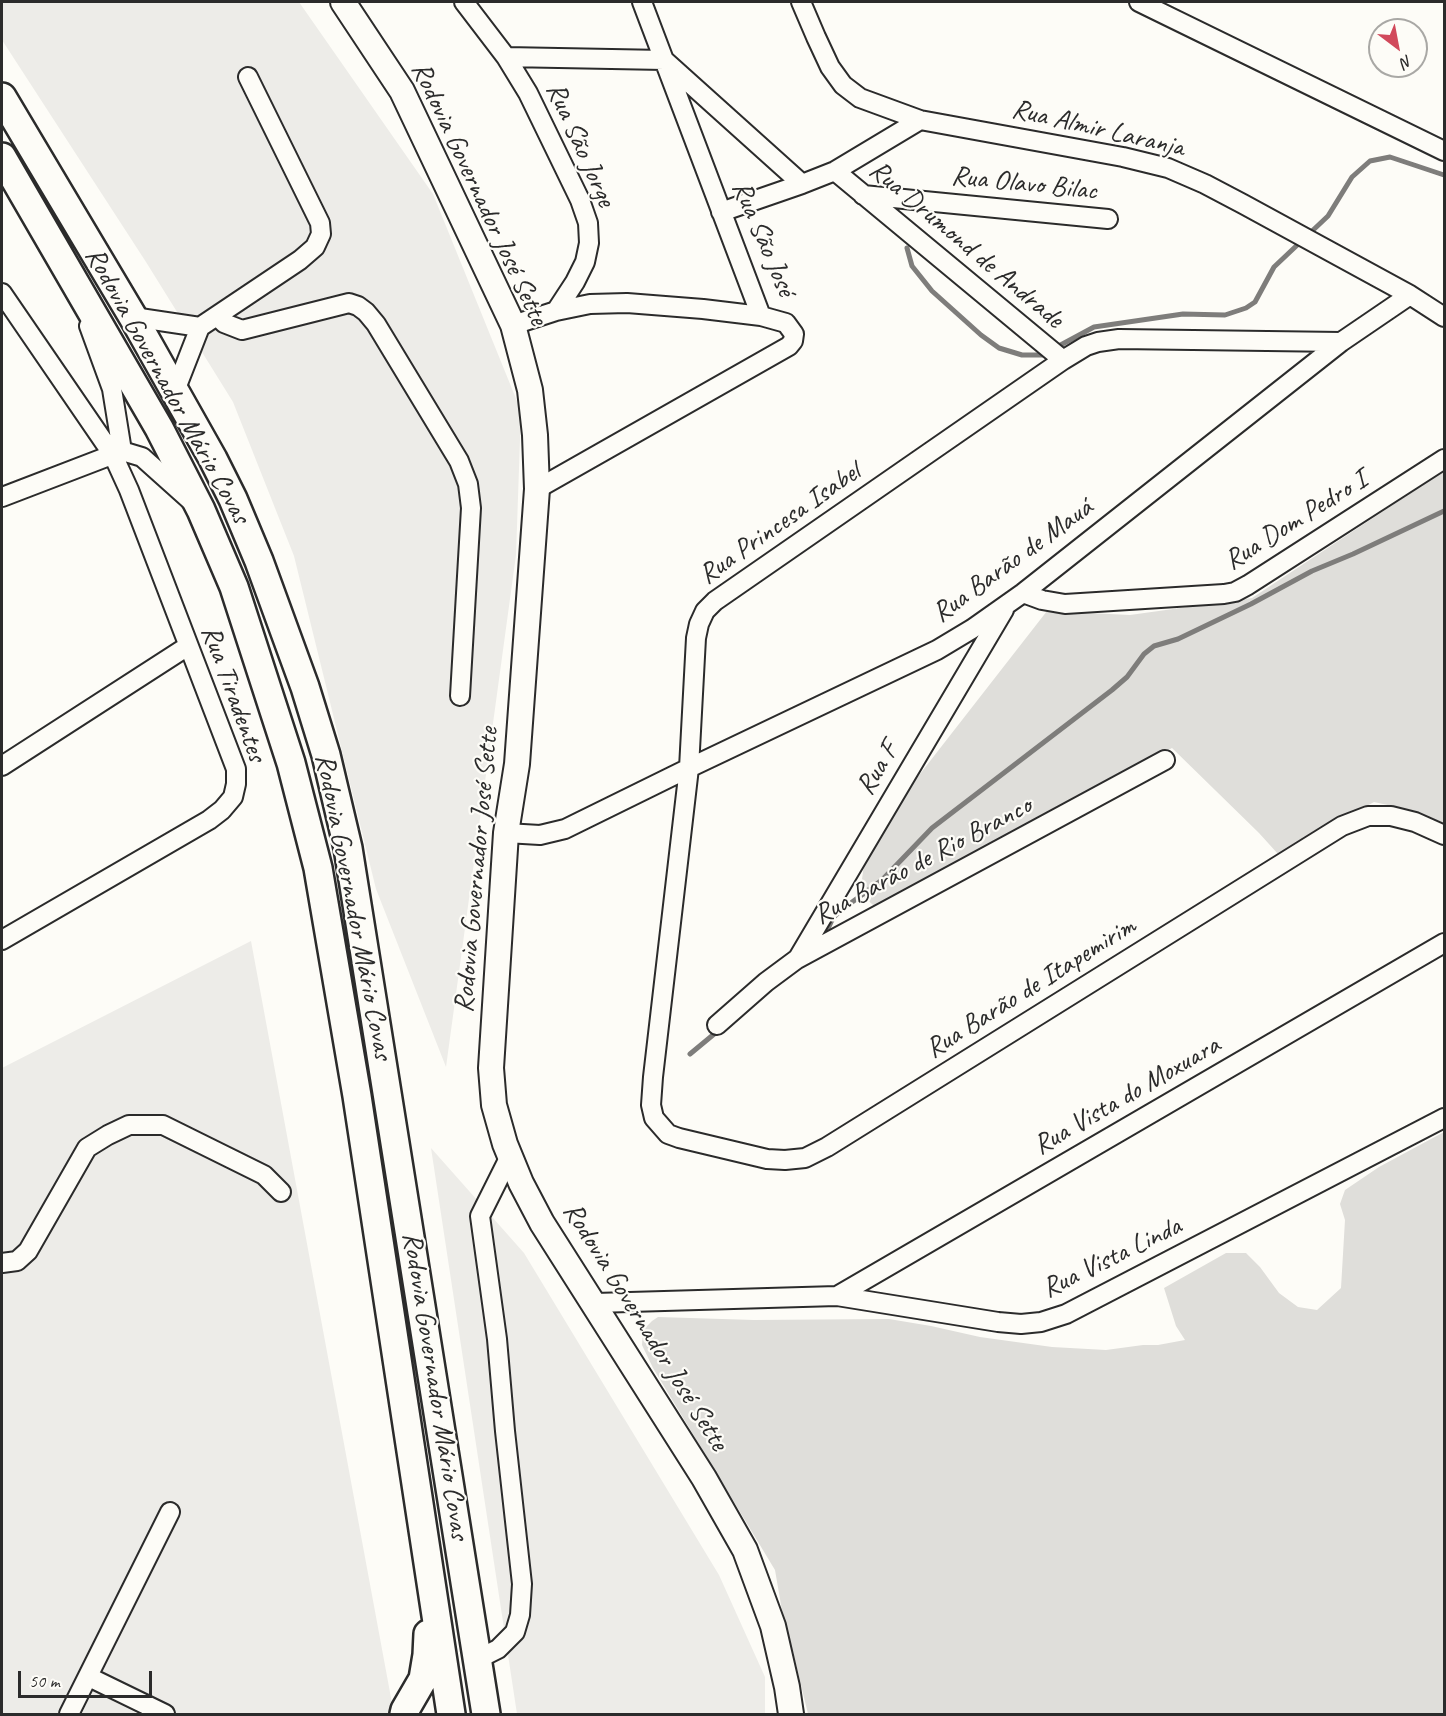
<!DOCTYPE html>
<html>
<head>
<meta charset="utf-8">
<style>
  body { margin:0 }
  #map { position:relative; width:1446px; height:1716px; overflow:hidden; background:#fdfcf7; font-family:Caveat,sans-serif }
  canvas { display:block }
  .frame { position:absolute; inset:0; border:3px solid #2b2b2b; pointer-events:none }
  .north { position:absolute; left:1368px; top:18px; width:60px; height:60px; box-sizing:border-box; background:#fdfcf7; border:2px solid #a9a8a5; border-radius:50%; rotate:148deg; font-size:16px; font-weight:700; line-height:24px; text-align:center; color:#2b2b2b }
  .north::after { content:''; display:block; margin:auto; width:21px; height:27px; background:#d1495b; clip-path:polygon(50% 0,100% 100%,50% 72%,0 100%) }
  .scale { position:absolute; left:18px; top:1671px; width:134px; height:27px; box-sizing:border-box; border:3px solid #2b2b2b; border-top:0; padding-left:8px; font-size:18px; line-height:21px; white-space:nowrap; color:#2b2b2b; -webkit-text-stroke:4px #fdfcf7; paint-order:stroke }
</style>
</head>
<body>
<div id="map">
<canvas width="1446" height="1716"></canvas>
<div class="frame"></div>
<div class="north">N</div>
<div class="scale">50 m</div>
</div>
<script>
const g = document.querySelector('canvas').getContext('2d');
g.lineJoin = 'round';
function fillPath(path, color) { g.fillStyle = color; g.fill(path, 'evenodd'); }
const shape = rows => new Path2D(rows.map(r => 'M' + r).join(''));
function stroke(path, color, width, dash) { g.strokeStyle = color; g.lineWidth = width; g.lineCap = dash ? 'butt' : 'round'; g.setLineDash(dash || []); g.stroke(path); }
function label(font, color, halo, rows, align = 'center') {
  g.font = font + ' Caveat,sans-serif'; g.lineWidth = 4.5; g.setLineDash([]); g.textBaseline = 'middle'; g.strokeStyle = halo; g.fillStyle = color; for (const [text, x, y, turn = 0] of rows) {
    g.save(); g.translate(x, y); g.rotate((+turn || 0) * Math.PI / 180); g.textAlign = isNaN(turn) ? turn : align; if (halo) g.strokeText(text, 0, 0); g.fillText(text, 0, 0); g.restore();
  }
}
const built = shape([
  [2,2,299,2,433,194,521,411,516,555,446,1067,376,889,294,556,233,402,146,262,2,40],
  [251,941,394,1714,2,1714,2,1068],
  [431,1148,524,1253,719,1575,765,1677,765,1714,517,1714]
]);
const green = shape([
  [1444,471,1444,823,1415,811,1374,802,1278,854,1259,833,1172,748,878,909,860,894,867,842,1047,611,1130,615,1252,598],
  [1444,1132,1444,1714,808,1714,793,1652,786,1634,775,1570,653,1368,642,1345,643,1330,652,1321,658,1317,754,1320,889,1319,931,1326,980,1337,1052,1347,1106,1350,1143,1345,1158,1345,1185,1340,1176,1326,1164,1288,1226,1253,1246,1253,1260,1267,1279,1293,1298,1307,1317,1310,1341,1288,1345,1220,1340,1204,1345,1190,1379,1167]
]);
const stream = shape([
  [907,248,912,266,932,291,981,335,999,348,1022,355,1042,355,1094,327,1183,314,1225,315,1246,308,1255,302,1274,267,1328,216,1352,177,1370,161,1390,157,1444,175],
  [824,937,833,918,840,911,882,880,932,828,1112,690,1127,677,1144,654,1154,646,1178,639,1251,604,1312,571,1353,554,1444,511],
  [690,1054,719,1030]
]);
const minor = shape([
  [464,2,506,57,528,93,580,200,588,223,589,243,585,262,575,282,556,311,513,325],
  [801,2,816,37,830,67,843,85,860,98,920,120,1123,157,1168,168,1205,184,1243,204,1410,295,1444,317],
  [1139,2,1444,151],
  [506,57,664,60,802,184],
  [835,171,1063,360],
  [863,195,1108,219],
  [721,212,802,184,835,171,920,120],
  [2,293,113,455,129,490,236,769,236,784,233,797,222,810,209,820,2,940],
  [556,311,590,304,627,303,703,309,761,316],
  [217,316,224,323,242,330,349,303,358,306,366,312,376,324,459,461,468,484,471,508,460,696],
  [133,317,200,327,175,391],
  [89,326,112,389,122,451],
  [200,327,300,260,315,247,321,234,320,223,248,77],
  [1341,342,1119,339,1098,342,1086,346,1063,360,715,601,705,611,699,624,696,638,689,768,653,1077,651,1105,654,1118,668,1134,679,1138,767,1159,785,1160,805,1158,827,1147,1342,826,1368,816,1391,816,1415,822,1444,835],
  [537,489,789,346,793,341,794,334,786,323,761,316,642,2],
  [2,497,122,451,142,457,190,500],
  [1023,593,1042,600,1065,604,1224,594,1235,592,1248,585,1444,459],
  [2,766,188,646],
  [506,833,540,835,565,829,689,768,937,650,972,629,1023,593,1341,342,1410,295],
  [798,958,1004,610],
  [717,1025,766,982,797,959,1165,760],
  [2,1263,17,1261,28,1251,87,1148,108,1135,129,1125,163,1125,264,1175,281,1192],
  [837,1296,1444,943],
  [595,1303,837,1296,998,1322,1021,1324,1041,1322,1066,1314,1444,1118],
  [478,1659,498,1649,515,1632,520,1615,522,1584,505,1431,497,1339,480,1216,510,1156],
  [89,1677,165,1714],
  [69,1714,170,1512]
]);
const major = shape([
  [343,2,402,91,513,325,530,390,535,435,537,489,517,764,506,833,491,1068,494,1105,505,1144,521,1183,542,1223,704,1478,745,1550,773,1626,787,1687,791,1714]
]);
const highway = shape([
  [2,97,133,317,213,459,233,499,259,561,305,687,326,755,348,848,486,1714],
  [2,157,159,428,201,510,234,587,291,763,318,868,357,1096,451,1714],
  [404,1714,405,1710,423,1679,427,1655,428,1634]
]);
const streetNames = [
  ["Rua Almir Laranja",1098,129,13],
  ["Rua São Jorge",580,145,66],
  ["Rua Olavo Bilac",1024,184,6],
  ["Rodovia Governador José Sette",479,194,65],
  ["Rua São José",763,239,67],
  ["Rua Drumond de Andrade",966,245,40],
  ["Rodovia Governador Mário Covas",167,386,61],
  ["Rua Dom Pedro I",1296,521,-32],
  ["Rua Princesa Isabel",780,524,-35],
  ["Rua Barão de Mauá",1013,561,-36],
  ["Rua Tiradentes",233,694,70],
  ["Rua F",878,769,-59],
  ["Rua Barão de Rio Branco",923,861,-28],
  ["Rodovia Governador José Sette",477,870,-85],
  ["Rodovia Governador Mário Covas",353,907,79],
  ["Rua Barão de Itapemirim",1031,988,-32],
  ["Rua Vista do Moxuara",1127,1096,-30],
  ["Rua Vista Linda",1112,1258,-26],
  ["Rodovia Governador José Sette",645,1327,58],
  ["Rodovia Governador Mário Covas",435,1386,81]
];
fillPath(built, '#edece8');
fillPath(green, '#dfdeda');
stroke(stream, '#7e7d7b', 5);
stroke(minor, '#2b2b2b', 22);
stroke(major, '#2b2b2b', 28);
stroke(highway, '#2b2b2b', 32);
stroke(minor, '#fdfcf7', 18);
stroke(major, '#fdfcf7', 24);
stroke(highway, '#fdfcf7', 27);
label('28px', '#2b2b2b', '#fdfcf7', streetNames);
</script>
</body>
</html>
